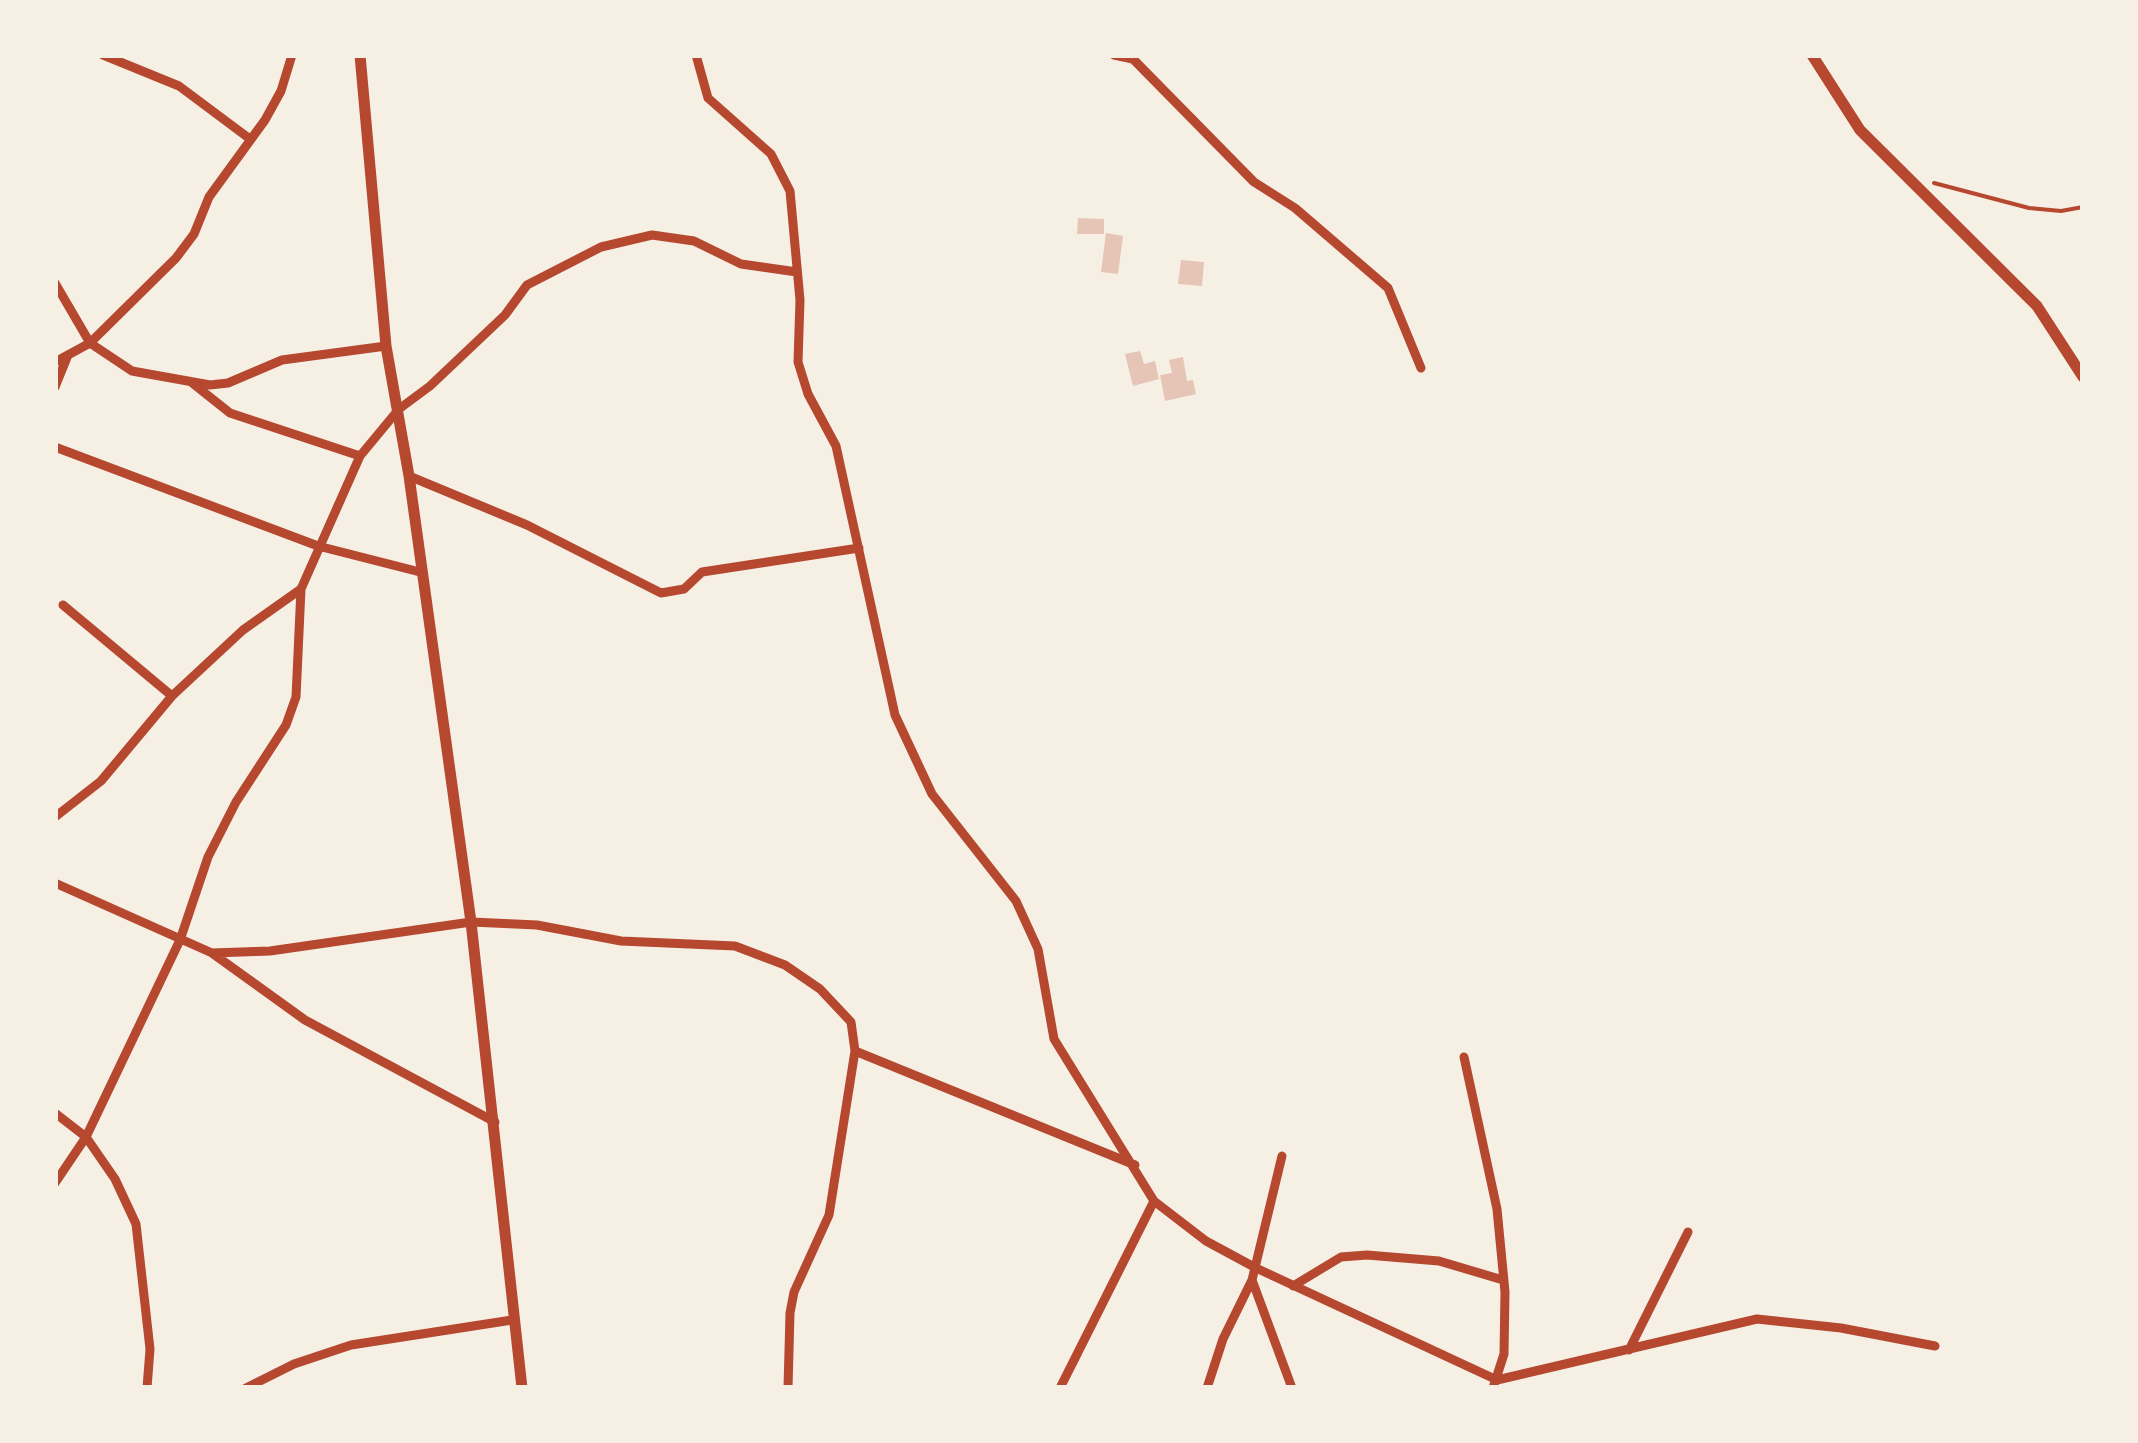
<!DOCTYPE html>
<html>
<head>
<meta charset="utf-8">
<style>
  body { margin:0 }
  #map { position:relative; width:2138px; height:1443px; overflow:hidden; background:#f6efe4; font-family:"DejaVu Sans",sans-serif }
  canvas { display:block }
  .frame { position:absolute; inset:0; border:58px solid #f6efe4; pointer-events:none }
</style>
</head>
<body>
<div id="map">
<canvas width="2138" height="1443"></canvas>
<div class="frame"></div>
</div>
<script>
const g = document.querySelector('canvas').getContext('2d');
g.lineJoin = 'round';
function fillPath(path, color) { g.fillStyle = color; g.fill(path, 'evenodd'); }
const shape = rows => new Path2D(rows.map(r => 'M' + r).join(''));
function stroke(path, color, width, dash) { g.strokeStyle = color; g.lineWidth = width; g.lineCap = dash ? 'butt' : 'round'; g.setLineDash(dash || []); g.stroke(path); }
const building = shape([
  [1078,218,1104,219,1104,234,1077,234],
  [1106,233,1123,236,1118,274,1101,272],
  [1181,260,1204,262,1202,286,1178,284],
  [1140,351,1144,364,1155,361,1159,379,1133,386,1125,354],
  [1183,357,1187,381,1193,380,1196,394,1165,401,1160,375,1172,373,1169,360]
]);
const path = shape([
  [1934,183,2029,208,2061,211,2083,207]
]);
const minor = shape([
  [103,55,179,86,250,139],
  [696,55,708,98,771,154,790,191,800,300,798,362,808,394,836,446,895,715,932,794,1016,901,1038,949,1054,1039,1154,1201,1206,1241,1256,1268,1497,1380,1757,1319,1841,1328,1935,1346],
  [1114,55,1133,59,1254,182,1295,208,1388,288,1421,368],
  [55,283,90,343,132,371,210,385,228,383,282,360,386,346],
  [55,362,90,343,176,258,194,234,209,197,265,120,281,91,292,55],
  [191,382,230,413,360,456],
  [55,387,68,355],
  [55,447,318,546,420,572],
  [409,476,527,525,661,593,684,589,702,572,859,548],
  [63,605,172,696],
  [55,817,101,781,172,696,243,630,301,589,360,456,399,409,430,386,505,315,527,285,601,247,652,235,694,241,741,264,797,272],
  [55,883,212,953,270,951,471,922,537,925,621,941,735,946,785,965,820,989,851,1022,855,1051,829,1215,794,1292,790,1313,788,1388],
  [212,953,305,1020,495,1122],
  [855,1051,1135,1165],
  [1464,1057,1497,1209,1505,1292,1504,1354,1493,1388],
  [55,1113,86,1137,115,1179,136,1224,150,1349,147,1388],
  [1282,1156,1252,1280,1292,1388],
  [55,1183,86,1137,180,940,208,857,236,802,286,725,296,697,301,589],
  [1293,1286,1341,1257,1367,1255,1439,1261,1503,1280],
  [1629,1350,1688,1232],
  [246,1388,294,1364,351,1345,512,1320],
  [1060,1388,1154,1201],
  [1207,1388,1223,1339,1252,1280]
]);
const tertiary = shape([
  [360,55,386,346,409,476,471,922,522,1388],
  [1812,55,1860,130,2037,306,2083,377]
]);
fillPath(building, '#e6c5b7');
stroke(path, '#b5482f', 4);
stroke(minor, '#b5482f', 9);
stroke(tertiary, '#b5482f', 11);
</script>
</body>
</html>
